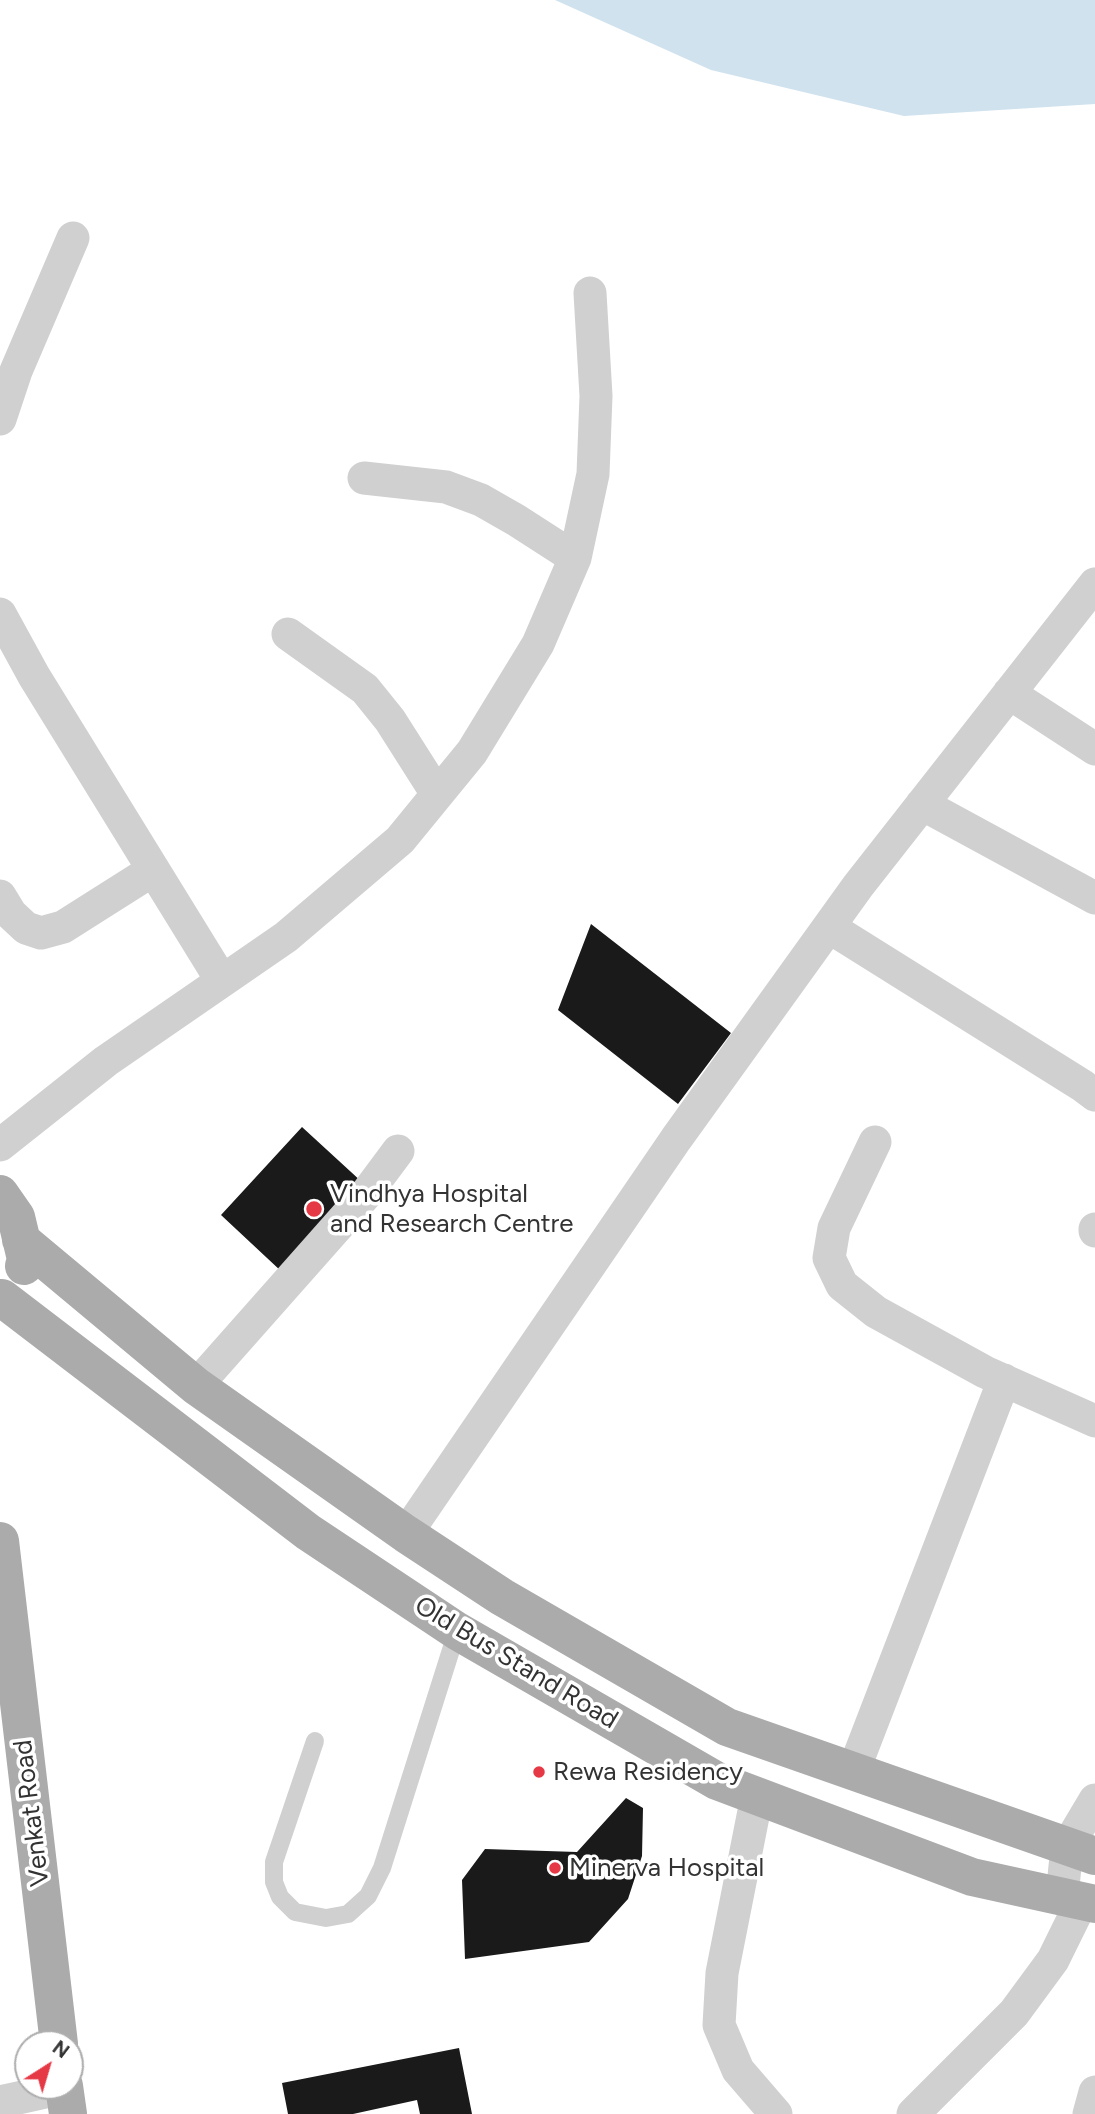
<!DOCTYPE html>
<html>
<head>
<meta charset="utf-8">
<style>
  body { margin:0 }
  #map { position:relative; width:1095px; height:2114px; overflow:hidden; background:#fff; font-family:Figtree,sans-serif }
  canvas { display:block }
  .north { position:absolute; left:14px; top:2030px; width:70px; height:70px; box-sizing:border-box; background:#fff; border:2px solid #adadad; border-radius:50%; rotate:37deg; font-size:19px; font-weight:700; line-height:28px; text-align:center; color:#333 }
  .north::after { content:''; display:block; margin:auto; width:24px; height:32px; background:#e63946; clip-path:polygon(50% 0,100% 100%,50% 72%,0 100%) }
</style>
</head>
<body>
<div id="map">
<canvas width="1095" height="2114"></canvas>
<div class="north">N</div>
</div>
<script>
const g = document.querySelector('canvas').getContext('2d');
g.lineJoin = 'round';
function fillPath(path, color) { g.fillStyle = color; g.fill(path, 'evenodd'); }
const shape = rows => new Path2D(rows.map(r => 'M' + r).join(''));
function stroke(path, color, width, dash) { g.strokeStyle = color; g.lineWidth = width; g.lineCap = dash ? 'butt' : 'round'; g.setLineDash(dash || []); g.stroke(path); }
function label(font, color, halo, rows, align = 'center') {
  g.font = font + ' Figtree,sans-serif'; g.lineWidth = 7; g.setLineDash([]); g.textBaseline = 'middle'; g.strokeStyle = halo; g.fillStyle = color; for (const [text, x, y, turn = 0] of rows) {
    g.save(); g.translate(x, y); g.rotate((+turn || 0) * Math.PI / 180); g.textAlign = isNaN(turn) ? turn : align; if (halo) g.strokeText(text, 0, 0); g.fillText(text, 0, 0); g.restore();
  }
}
const water = shape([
  [555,0,1095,0,1095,104,904,116,711,70]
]);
const building = shape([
  [591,924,731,1033,678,1104,558,1010],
  [302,1127,363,1183,282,1272,221,1215],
  [626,1798,643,1808,642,1856,628,1899,589,1942,465,1959,462,1880,485,1849,577,1852],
  [459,2048,472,2114,420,2114,417,2100,353,2114,288,2114,282,2083]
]);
const service = shape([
  [315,1741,274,1862,274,1882,280,1897,295,1912,326,1918,348,1914,368,1896,382,1868,457,1631]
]);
const minor = shape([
  [0,419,16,371,73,238],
  [364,478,446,487,481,500,516,520,575,558],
  [0,614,34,676,222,981],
  [288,634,365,689,390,720,437,794],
  [1009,693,1095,749],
  [922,804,1095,898],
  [0,896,11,914,26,928,41,933,63,927,153,870],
  [829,927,1083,1086,1095,1095],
  [875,1142,834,1228,829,1258,842,1285,876,1312,985,1372,1095,1421],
  [0,1145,106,1061,286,937,400,840,472,752,538,644,575,558,593,474,596,396,590,293],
  [1095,1229,1095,1231],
  [196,1386,366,1194,398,1151],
  [406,1534,676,1139,858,886,1095,584],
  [853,1772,1004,1380],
  [757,1796,722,1973,719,2025,738,2070,776,2114],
  [1062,1896,1067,1847,1095,1800],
  [0,2102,64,2088],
  [913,2114,1014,2013,1053,1960,1082,1901],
  [1089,2114,1095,2092]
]);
const primary = shape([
  [0,1194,16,1217,26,1259,24,1266],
  [21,1240,196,1386,406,1534,502,1597,727,1727,1095,1856],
  [2,1298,308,1532,457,1631,717,1781,972,1877,1095,1904],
  [0,1541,59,2044],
  [64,2086,68,2114]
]);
const markers = [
  [314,1209,9,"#e63946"],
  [539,1772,7,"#e63946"],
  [555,1868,7,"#e63946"]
];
const poiNames = [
  ["Vindhya Hospital",330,1194],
  ["and Research Centre",330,1224],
  ["Rewa Residency",553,1772],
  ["Minerva Hospital",569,1868]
];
const streetNames = [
  ["Old Bus Stand Road",516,1663,31],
  ["Venkat Road",32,1813,-97]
];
fillPath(water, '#cfe2ee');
fillPath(building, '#1a1a1a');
stroke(service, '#d0d0d0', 18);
stroke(minor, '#d0d0d0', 33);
stroke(primary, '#ababab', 38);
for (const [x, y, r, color] of markers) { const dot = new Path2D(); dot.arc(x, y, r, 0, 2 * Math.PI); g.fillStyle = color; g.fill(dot); stroke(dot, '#fff', 2.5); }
label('26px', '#333', '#fff', poiNames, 'left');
label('26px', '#333', '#fff', streetNames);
</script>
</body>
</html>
